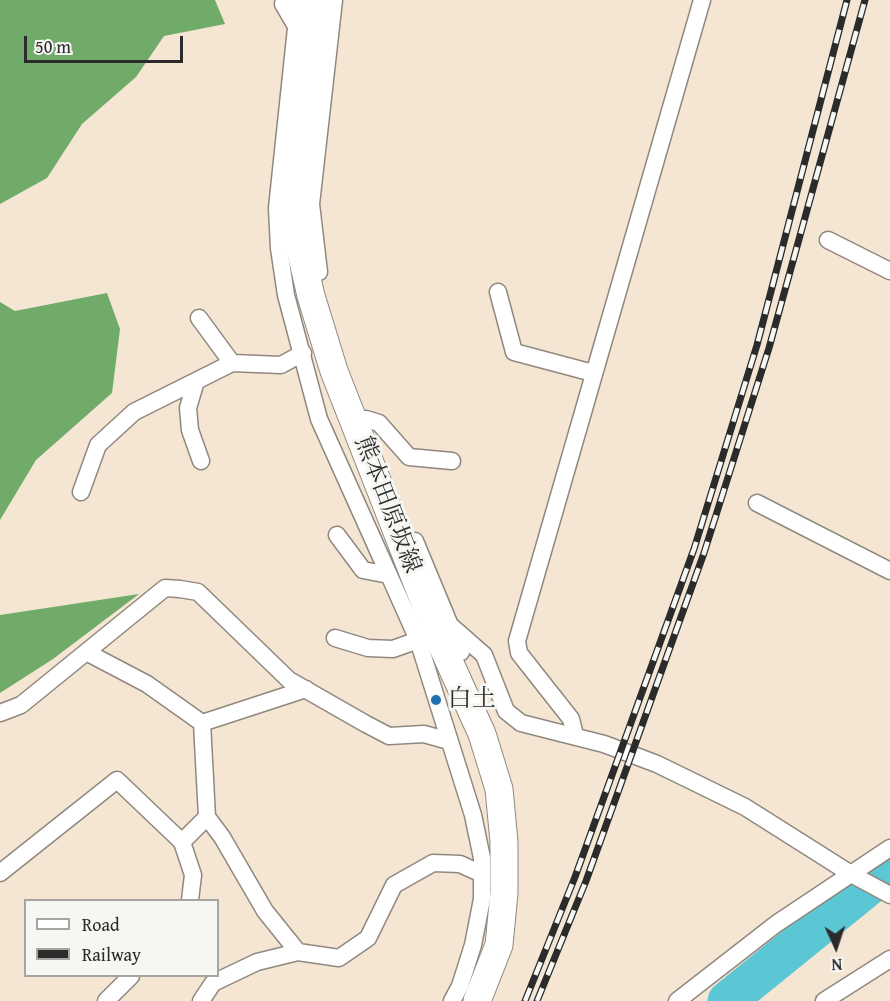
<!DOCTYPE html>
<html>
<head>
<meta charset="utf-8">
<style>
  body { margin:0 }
  #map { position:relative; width:890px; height:1001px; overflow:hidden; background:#f4e6d3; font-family:"Gentium Book Plus",serif }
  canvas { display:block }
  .legend { position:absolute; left:24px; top:899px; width:195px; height:78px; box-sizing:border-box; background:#f6f6f2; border:2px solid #a5a5a2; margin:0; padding:8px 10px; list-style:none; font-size:18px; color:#2b2b2b }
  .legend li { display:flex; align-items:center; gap:12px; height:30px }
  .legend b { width:30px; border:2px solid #a5a5a2 }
  .north { position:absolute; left:806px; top:917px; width:60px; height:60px; -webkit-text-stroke:4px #f6f6f2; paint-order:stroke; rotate:177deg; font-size:16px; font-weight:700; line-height:24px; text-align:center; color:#2b2b2b }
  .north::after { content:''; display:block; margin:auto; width:21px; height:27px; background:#2b2b2b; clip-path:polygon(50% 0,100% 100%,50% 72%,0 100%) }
  .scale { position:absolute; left:24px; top:36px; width:159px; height:27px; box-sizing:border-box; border:3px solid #2b2b2b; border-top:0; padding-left:8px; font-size:18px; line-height:21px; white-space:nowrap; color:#2b2b2b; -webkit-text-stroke:4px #f6f6f2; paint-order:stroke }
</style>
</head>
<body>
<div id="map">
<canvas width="890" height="1001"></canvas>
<ul class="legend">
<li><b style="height:8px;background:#fff"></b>Road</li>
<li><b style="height:8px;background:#2b2b2b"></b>Railway</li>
</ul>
<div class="north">N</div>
<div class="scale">50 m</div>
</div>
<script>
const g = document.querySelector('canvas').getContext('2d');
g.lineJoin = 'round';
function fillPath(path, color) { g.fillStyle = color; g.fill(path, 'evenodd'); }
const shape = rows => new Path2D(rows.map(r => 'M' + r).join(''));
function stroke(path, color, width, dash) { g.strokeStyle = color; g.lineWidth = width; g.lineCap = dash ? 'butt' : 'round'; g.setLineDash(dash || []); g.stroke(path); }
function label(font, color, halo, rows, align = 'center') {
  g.font = font + ' "Gentium Book Plus","Noto Serif JP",serif'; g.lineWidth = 6; g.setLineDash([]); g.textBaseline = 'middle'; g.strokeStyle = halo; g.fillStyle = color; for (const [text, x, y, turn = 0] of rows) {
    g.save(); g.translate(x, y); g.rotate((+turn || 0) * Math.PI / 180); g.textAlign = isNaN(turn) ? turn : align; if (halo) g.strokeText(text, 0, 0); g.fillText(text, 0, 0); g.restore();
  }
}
const forest = shape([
  [0,0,215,0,225,24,164,36,136,77,82,124,47,178,0,204],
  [107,293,120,329,112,393,36,460,0,520,0,302,15,311],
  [139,594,53,659,0,693,0,615]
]);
const river = shape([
  [727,1001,890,869]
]);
const street = shape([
  [284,0,283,4,297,28],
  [299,0,277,208,279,248,286,295,319,419,389,575],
  [828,240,890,271],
  [319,272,311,204,334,0],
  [498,292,514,352,593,373],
  [199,318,232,363],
  [196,381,188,408,190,430,201,461],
  [366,419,379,423,409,457,452,461],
  [81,492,98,445,134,412,232,363,281,365,303,353],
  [757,503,890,571],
  [415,541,461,652,448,658],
  [451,626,484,655,506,711,521,723,604,744,657,764,745,807,851,874,890,895],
  [335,638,368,648,393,649,418,640,389,575,363,570,337,535],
  [441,642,418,640,473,815,482,858,482,899,473,945,460,986,452,1001],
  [88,653,147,684,202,723,207,817,222,837,265,911,298,952,339,958,368,938,394,885,433,863,460,864,482,874],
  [0,713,21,705,165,588,180,589,198,592,289,680,366,724,389,736,424,734,449,741],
  [202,723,306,689],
  [575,735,571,719,519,653,517,641,702,0],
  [182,842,193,875,190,900],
  [0,873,117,780,182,842,207,817],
  [106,1001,131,976],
  [201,1001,213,983,257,962,298,952],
  [677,1001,776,924,890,848],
  [824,1001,890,959]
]);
const primary = shape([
  [319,0,297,183,299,244,311,296,334,371,439,639,482,734,499,789,504,842,504,893,499,945,477,1001]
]);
const rail = shape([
  [525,1001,575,877,694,549,757,345,847,0],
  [537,1001,586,881,704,553,769,348,865,0]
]);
const markers = [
  [436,700,6,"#1f6fb2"]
];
const streetNames = [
  ["熊本田原坂線",387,505,69]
];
const poiNames = [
  ["白土",448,700]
];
fillPath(forest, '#70ab6a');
stroke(river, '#5bc7d4', 39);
stroke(street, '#90887f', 19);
stroke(primary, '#90887f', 29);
stroke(street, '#fff', 16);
stroke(primary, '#fff', 27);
stroke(rail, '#2b2b2b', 7);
stroke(rail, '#f6f6f2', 4.5, [14]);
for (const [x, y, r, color] of markers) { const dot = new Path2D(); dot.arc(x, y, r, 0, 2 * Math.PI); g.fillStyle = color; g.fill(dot); stroke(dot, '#f6f6f2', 2); }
label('24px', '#2b2b2b', '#f6f6f2', streetNames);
label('24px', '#2b2b2b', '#f6f6f2', poiNames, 'left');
</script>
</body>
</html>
